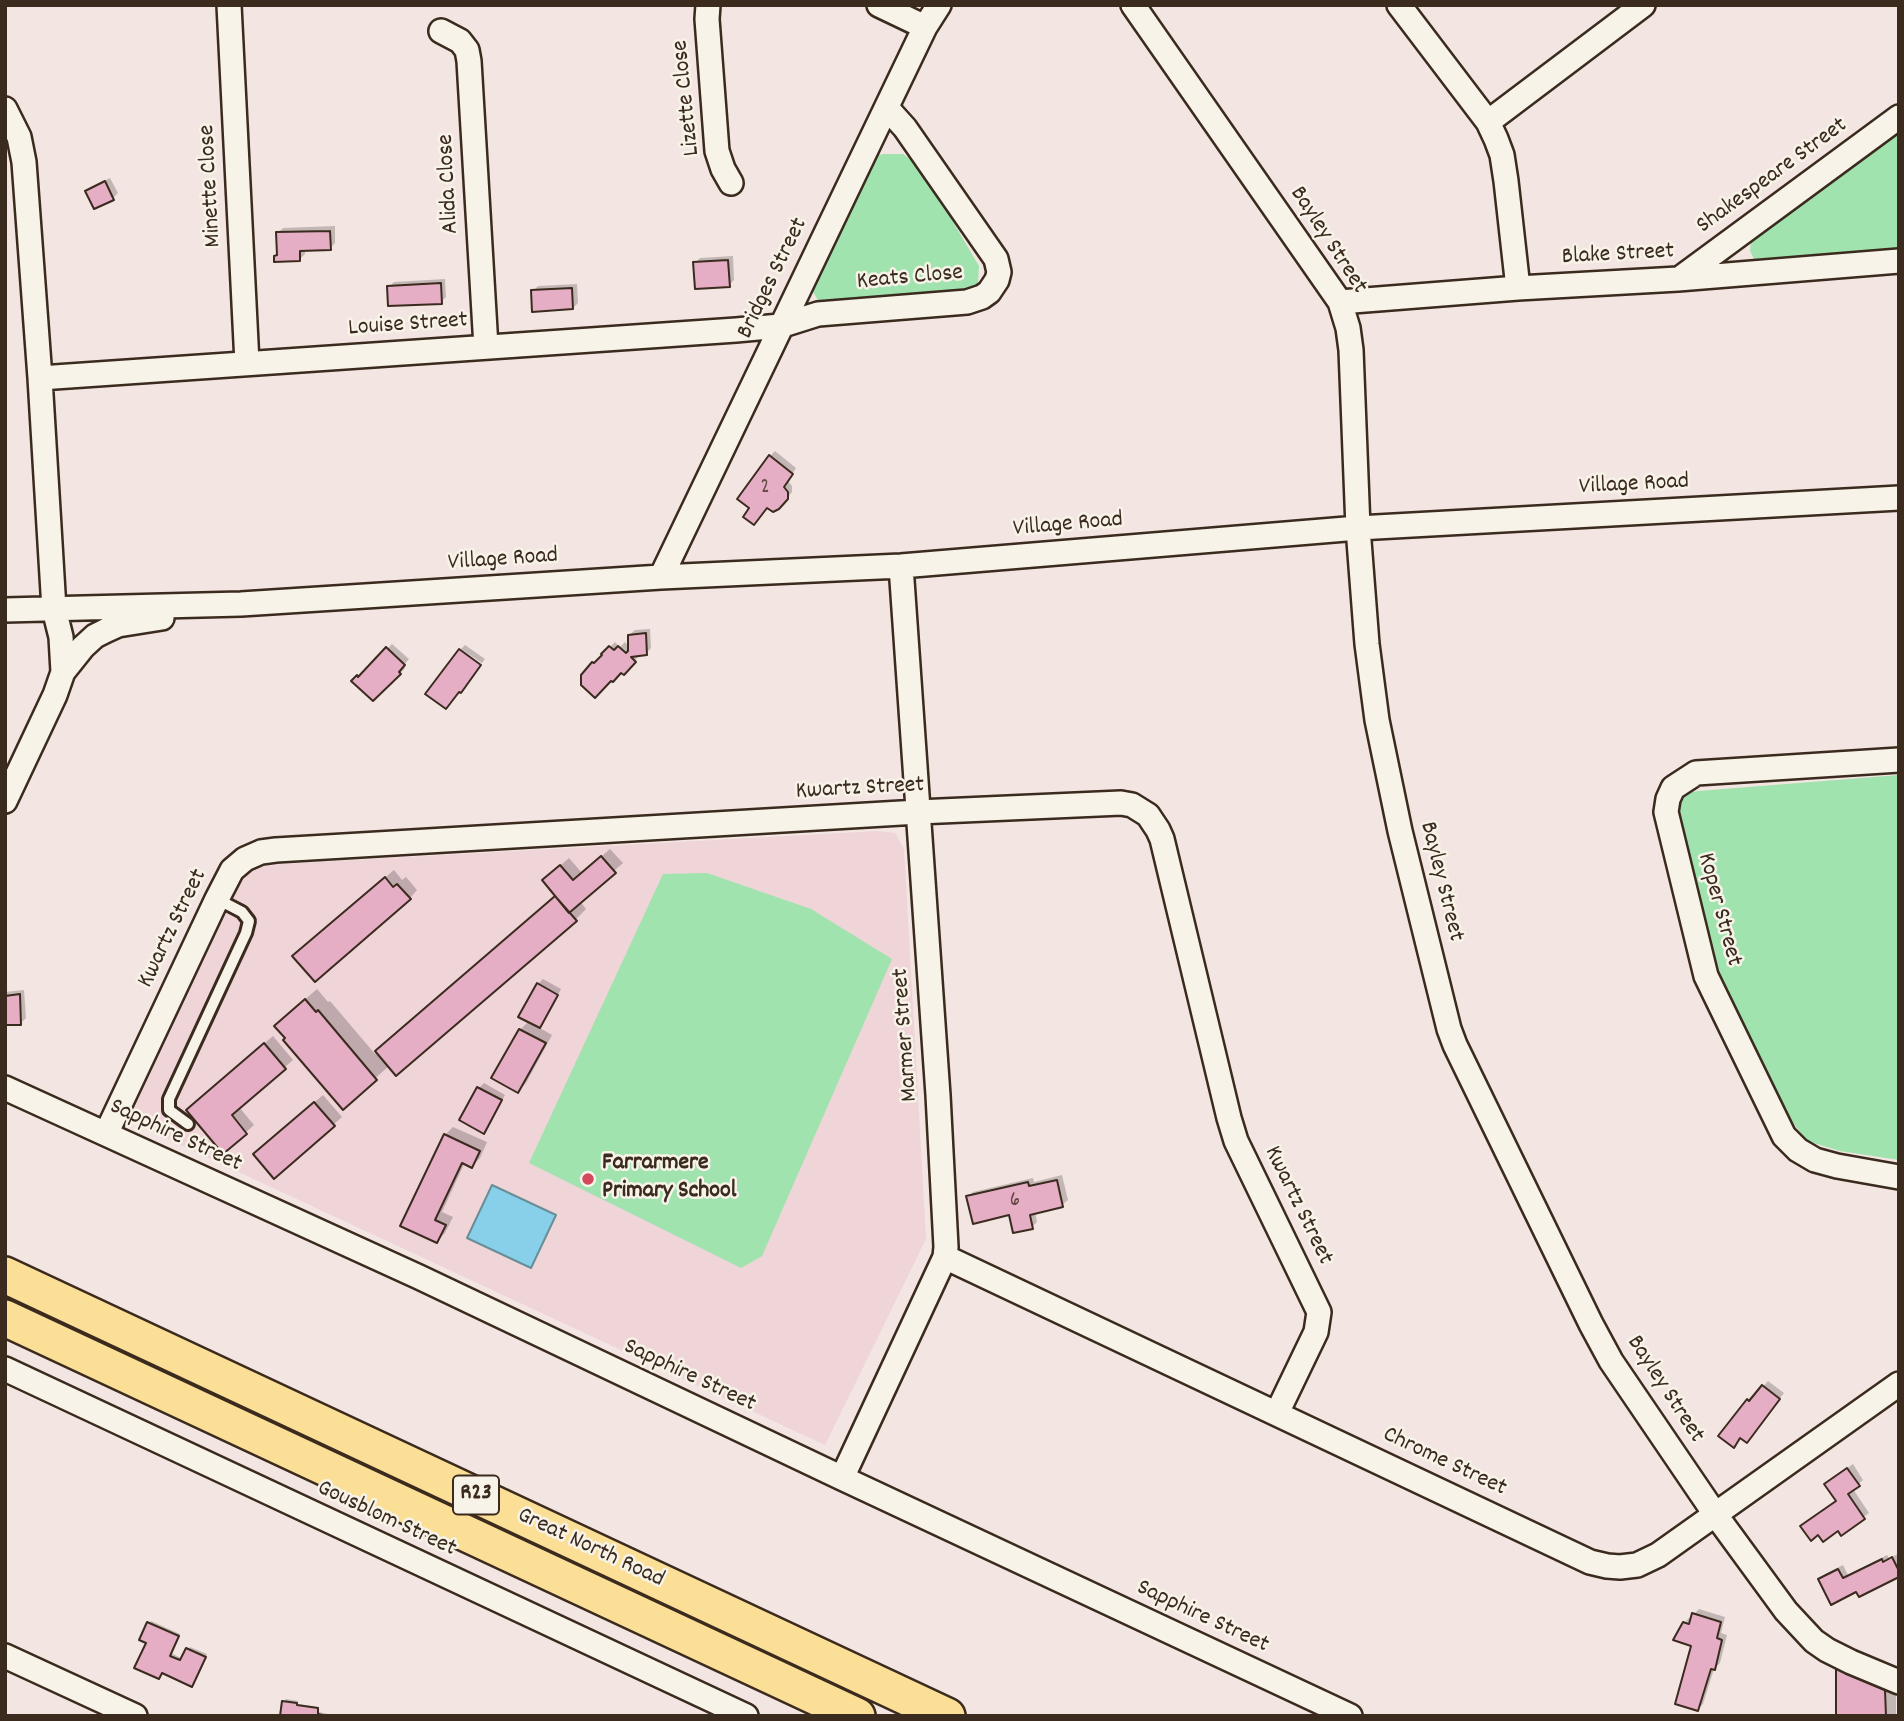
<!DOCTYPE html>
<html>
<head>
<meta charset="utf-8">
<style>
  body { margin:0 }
  #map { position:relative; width:1904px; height:1721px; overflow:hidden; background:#f3e5e1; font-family:Dekko,sans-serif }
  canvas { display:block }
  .frame { position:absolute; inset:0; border:7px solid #3b2a1e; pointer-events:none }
</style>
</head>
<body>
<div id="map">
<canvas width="1904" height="1721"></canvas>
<div class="frame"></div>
</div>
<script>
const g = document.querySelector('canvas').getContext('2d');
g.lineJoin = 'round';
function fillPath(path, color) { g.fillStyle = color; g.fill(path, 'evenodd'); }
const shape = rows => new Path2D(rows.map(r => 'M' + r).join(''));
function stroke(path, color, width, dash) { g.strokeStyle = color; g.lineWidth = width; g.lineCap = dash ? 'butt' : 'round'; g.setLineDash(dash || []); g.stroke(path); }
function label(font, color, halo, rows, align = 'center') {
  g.font = font + ' Dekko,sans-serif'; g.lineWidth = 5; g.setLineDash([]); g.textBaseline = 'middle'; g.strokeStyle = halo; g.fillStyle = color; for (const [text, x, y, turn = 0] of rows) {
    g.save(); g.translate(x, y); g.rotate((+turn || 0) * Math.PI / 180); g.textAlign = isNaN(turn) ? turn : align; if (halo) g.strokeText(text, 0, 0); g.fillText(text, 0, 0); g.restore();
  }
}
const built = shape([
  [877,831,895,833,904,849,926,1239,825,1445,125,1119,237,886,255,868,282,864]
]);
const green = shape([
  [1899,124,1899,256,1770,264,1754,259,1750,251,1752,233],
  [884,154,903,154,920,166,979,266,978,282,968,295,831,310,819,302,812,290,813,277,873,156],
  [1899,775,1899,1160,1840,1151,1807,1141,1789,1118,1714,974,1670,810,1682,794,1698,791],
  [707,873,811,909,892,959,762,1256,741,1268,529,1163,663,874]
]);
const water = shape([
  [492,1185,556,1215,531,1268,467,1238,492,1185]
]);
const shadow = shape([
  [110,178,118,193,113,198,88,191,93,186],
  [335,226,335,243,330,248,305,249,305,254,300,259,276,256,278,253,278,233,283,228],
  [733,256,734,280,729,285,695,263,700,258],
  [445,279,446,297,441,302,389,287,394,282],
  [577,284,578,303,573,308,533,291,538,286],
  [775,451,796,468,788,481,792,486,792,492,784,502,751,508,770,456],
  [650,629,651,648,646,653,639,656,628,668,622,671,583,676,599,658,600,659,603,654,615,642,620,647,625,642,629,647,629,635,635,630],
  [392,644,409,659,403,666,405,668,387,687,353,681,363,671,364,673],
  [465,645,485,659,482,663,461,649],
  [610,849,623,863,580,901,586,909,575,920,389,1066,343,1107,287,1015,317,989,328,1002,330,1001,375,1054,557,895,553,872,569,858,582,873],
  [394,870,402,880,406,877,417,890,410,898,303,948],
  [543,979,561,989,544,1021,538,1027,552,1035,526,1083,518,1091,494,1078,520,1030,529,1021,538,984],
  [24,990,26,1018,21,1023,5,1023,5,992],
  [273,1036,293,1060,239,1107,254,1125,224,1152,196,1102],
  [484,1083,505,1095,489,1126,484,1131,479,1088],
  [323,1095,342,1117,275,1177,263,1146],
  [453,1127,487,1142,480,1158,472,1166,465,1162,442,1212,453,1217,445,1233,437,1241,403,1226,445,1135],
  [1062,1175,1068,1200,1062,1205,1035,1212,1037,1222,1032,1227,1010,1213,968,1197,973,1192,1033,1178,1034,1182],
  [1768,1381,1784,1393,1751,1436,1741,1437,1738,1440,1721,1436,1748,1400,1753,1395,1755,1396],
  [1853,1464,1863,1480,1853,1489,1869,1513,1842,1533,1838,1528,1819,1533,1802,1526,1838,1500,1832,1479],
  [1898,1554,1899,1575,1857,1590,1820,1579,1825,1574,1843,1565,1848,1575,1887,1555,1889,1558],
  [1699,1609,1725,1617,1721,1633,1727,1635,1720,1663,1714,1669,1703,1704,1698,1709,1698,1626,1686,1621,1689,1618,1692,1619,1694,1614],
  [151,1621,180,1634,171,1653,183,1659,190,1647,207,1654,193,1682,148,1642,141,1639],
  [1848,1658,1896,1679,1896,1716,1838,1716,1838,1668],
  [286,1699,298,1701,298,1704,319,1707,319,1712,328,1714,328,1716,281,1716,284,1701]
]);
const building = shape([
  [105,181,114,200,94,209,85,191,105,181],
  [330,231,331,250,300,251,300,261,274,262,274,256,277,255,276,232,330,231],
  [728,260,730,287,695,289,693,262,728,260],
  [441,283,442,304,388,306,387,286,441,283],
  [572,288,573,309,532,312,531,290,572,288],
  [769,455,793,474,784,487,788,492,788,499,779,509,773,512,767,508,754,525,743,517,749,508,737,499,769,455],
  [646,633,647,655,631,657,636,662,624,675,621,673,613,682,611,681,595,698,581,685,581,675,592,662,594,663,602,655,601,654,609,646,614,650,618,646,626,653,628,651,628,635,646,633],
  [386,647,405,665,399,672,401,674,373,701,351,681,357,675,358,677,386,647],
  [459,649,481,665,461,693,459,692,446,709,425,694,459,649],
  [601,856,616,873,569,913,542,880,560,865,573,880,601,856],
  [385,877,393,887,397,884,411,899,315,982,292,956,385,877],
  [555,896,577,921,396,1076,375,1051,555,896],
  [537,983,558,995,540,1028,518,1017,537,983],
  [20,994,21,1025,5,1025,5,996,20,994],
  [305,999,316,1012,318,1010,377,1080,343,1110,283,1040,285,1038,274,1026,305,999],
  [519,1029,546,1043,518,1093,491,1078,519,1029],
  [264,1043,286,1069,232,1115,247,1134,223,1154,186,1110,264,1043],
  [477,1087,502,1100,484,1134,459,1120,477,1087],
  [314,1102,335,1126,274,1179,253,1154,314,1102],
  [444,1134,480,1151,472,1168,462,1163,435,1220,446,1225,437,1243,400,1226,444,1134],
  [1057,1180,1063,1207,1030,1215,1033,1229,1013,1233,1009,1215,973,1224,966,1196,1028,1182,1029,1186,1057,1180],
  [1762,1385,1780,1399,1747,1443,1740,1438,1734,1448,1718,1436,1747,1399,1749,1401,1762,1385],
  [1847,1468,1860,1486,1848,1494,1865,1519,1841,1536,1838,1531,1823,1542,1818,1535,1811,1541,1800,1526,1836,1501,1824,1484,1847,1468],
  [1892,1557,1899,1571,1899,1577,1859,1597,1856,1592,1831,1605,1818,1579,1838,1569,1843,1578,1882,1559,1883,1562,1892,1557],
  [1692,1613,1721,1622,1717,1638,1722,1640,1715,1670,1711,1669,1698,1711,1675,1704,1691,1646,1673,1640,1683,1622,1689,1624,1692,1613],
  [147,1622,179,1636,170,1656,180,1660,186,1648,206,1657,192,1687,162,1673,159,1679,134,1668,146,1643,139,1640,147,1622],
  [1836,1668,1885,1690,1886,1716,1836,1716,1836,1668],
  [282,1701,297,1703,297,1705,318,1708,318,1714,327,1716,280,1716,282,1701]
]);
const lane = shape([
  [188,1124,169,1110,169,1099,246,933,249,921,242,912,217,899]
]);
const street = shape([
  [229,5,247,363],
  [708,5,707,19,717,151,723,169,731,183],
  [879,5,925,27],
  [1133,5,1340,302,1348,328,1351,350,1358,528,1367,644,1377,720,1400,831,1449,1029,1455,1045,1591,1324,1611,1361,1715,1514,1786,1611,1814,1641,1827,1650,1851,1662,1899,1682],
  [1399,5,1488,122,1496,139,1502,155,1506,181,1518,288],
  [441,31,460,41,467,50,469,61,486,347],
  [5,109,19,137,24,162,40,378,54,609,61,637,63,672,55,695,5,801],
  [1488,122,1643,5],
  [1679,279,1899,117],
  [1340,302,1518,288,1678,279,1899,261],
  [40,378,736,330,780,326,818,314,967,302,982,297,989,292,997,280,999,272,996,259,905,128,887,108],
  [661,577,925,27,939,5],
  [5,610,241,604,661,577,901,566,1358,528,1899,498],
  [63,672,83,647,95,636,107,630,118,625,162,618],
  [1899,760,1696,773,1673,788,1668,799,1666,812,1706,976,1784,1136,1798,1150,1815,1160,1837,1166,1899,1177],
  [5,1088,419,1277,842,1478,1350,1716],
  [106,1134,217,899,232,870,245,859,261,852,276,850,918,812,1121,803,1132,805,1148,815,1158,830,1162,839,1229,1118,1236,1141,1319,1312,1316,1332,1277,1413],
  [945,1257,1590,1562,1607,1566,1620,1567,1637,1565,1658,1555,1899,1384],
  [5,1369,746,1716],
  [842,1478,945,1257,946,1247,938,1095,901,566],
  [5,1656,135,1716]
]);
const primary = shape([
  [5,1275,947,1716],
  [5,1318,857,1716]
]);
const markers = [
  [588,1179,7,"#d1495b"]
];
const numberNames = [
  ["2",765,489],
  ["6",1015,1202]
];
const shields = [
  [476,1495,46]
];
const shieldNames = [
  ["R23",476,1495]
];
const streetNames = [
  ["Lizette Close",688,98,-96],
  ["Shakespeare Street",1773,177,-36],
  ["Alida Close",450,184,-93],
  ["Minette Close",212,186,-93],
  ["Bayley Street",1327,241,57],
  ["Blake Street",1618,256,-3],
  ["Bridges Street",774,279,-64],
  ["Keats Close",910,279,-5],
  ["Louise Street",408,326,-4],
  ["Village Road",1634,486,-3],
  ["Village Road",1068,526,-5],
  ["Village Road",503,561,-4],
  ["Kwartz Street",860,790,-3],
  ["Bayley Street",1440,882,76],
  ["Koper Street",1718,910,75],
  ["Kwartz Street",174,929,-64],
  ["Marmer Street",907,1035,-94],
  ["Sapphire Street",175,1137,25],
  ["Kwartz Street",1297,1206,64],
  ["Sapphire Street",689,1377,25],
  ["Bayley Street",1664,1390,57],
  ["Chrome Street",1444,1463,25],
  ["Gousblom Street",386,1520,25],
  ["Great North Road",590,1549,25],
  ["Sapphire Street",1202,1618,25]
];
const poiNames = [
  ["Farrarmere",602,1165],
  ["Primary School",602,1193]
];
fillPath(built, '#efd4d8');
fillPath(green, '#a0e3ae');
fillPath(water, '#88d0e9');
stroke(water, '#698e98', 2);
fillPath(shadow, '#0003');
fillPath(building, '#e5aec4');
stroke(building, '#3b2a1e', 2);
stroke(lane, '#3b2a1e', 16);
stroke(street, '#3b2a1e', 28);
stroke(primary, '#3b2a1e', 40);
stroke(lane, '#f7f3e8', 10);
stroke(street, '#f7f3e8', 23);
stroke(primary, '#fbdf96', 35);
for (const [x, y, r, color] of markers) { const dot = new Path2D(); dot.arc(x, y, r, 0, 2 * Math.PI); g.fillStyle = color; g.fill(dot); stroke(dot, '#f7f3e8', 2.5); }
label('21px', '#664b48', null, numberNames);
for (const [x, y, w] of shields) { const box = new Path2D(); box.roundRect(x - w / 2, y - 19.5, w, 39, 5); g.fillStyle = '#f7f3e8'; g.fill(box); stroke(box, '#3b2a1e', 2); }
label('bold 23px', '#3b2a1e', null, shieldNames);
label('24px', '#3b2a1e', '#f7f3e8', streetNames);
label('bold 24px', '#3b2a1e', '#f7f3e8', poiNames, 'left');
</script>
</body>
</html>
